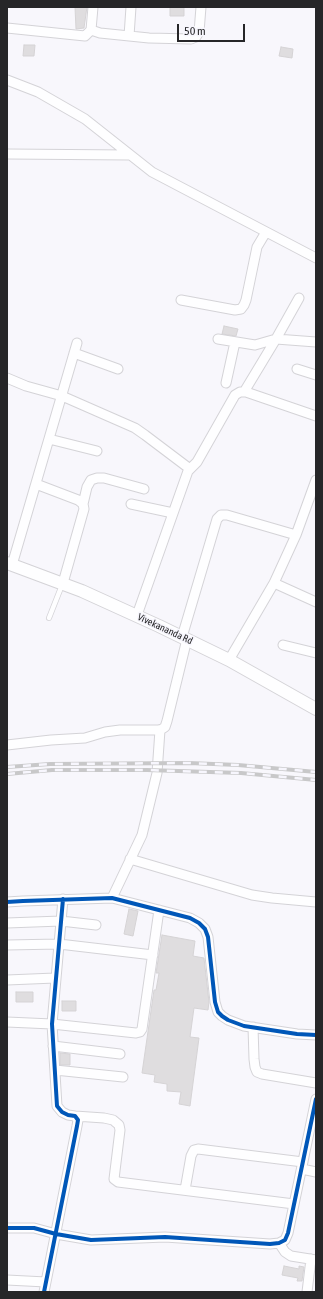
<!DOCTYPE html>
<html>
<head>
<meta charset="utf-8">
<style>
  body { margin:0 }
  #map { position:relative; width:323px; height:1299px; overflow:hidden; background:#f8f7fc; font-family:"Asap Condensed",sans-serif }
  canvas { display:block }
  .frame { position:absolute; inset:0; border:8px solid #262628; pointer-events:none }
  .scale { position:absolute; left:177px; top:24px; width:68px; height:18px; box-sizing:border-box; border:2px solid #262628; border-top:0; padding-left:5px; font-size:12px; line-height:14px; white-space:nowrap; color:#262628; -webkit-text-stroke:3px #f7f6fd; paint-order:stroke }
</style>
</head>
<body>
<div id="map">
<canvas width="323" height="1299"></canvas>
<div class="frame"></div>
<div class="scale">50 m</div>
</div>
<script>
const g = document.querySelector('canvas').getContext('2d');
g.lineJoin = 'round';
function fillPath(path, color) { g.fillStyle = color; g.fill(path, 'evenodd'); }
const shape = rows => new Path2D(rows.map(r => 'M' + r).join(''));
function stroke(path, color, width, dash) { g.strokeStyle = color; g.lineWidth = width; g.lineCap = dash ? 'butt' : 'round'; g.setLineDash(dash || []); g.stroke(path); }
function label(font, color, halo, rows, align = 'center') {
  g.font = font + ' "Asap Condensed",sans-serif'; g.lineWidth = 3; g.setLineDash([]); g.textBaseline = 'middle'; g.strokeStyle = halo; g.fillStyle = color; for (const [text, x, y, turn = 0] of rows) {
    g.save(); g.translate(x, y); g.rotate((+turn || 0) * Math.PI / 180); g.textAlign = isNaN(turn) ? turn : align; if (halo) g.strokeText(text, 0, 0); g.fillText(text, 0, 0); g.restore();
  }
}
const building = shape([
  [75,7,87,7,84,28,76,29,75,7],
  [170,7,184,7,184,16,170,16,170,7],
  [24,45,35,45,34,56,23,56,24,45],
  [281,47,293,49,292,58,279,56,281,47],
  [224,326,238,329,236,336,222,334,224,326],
  [129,909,138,911,133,936,124,934,129,909],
  [162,935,195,941,193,956,204,958,209,1002,208,1010,194,1008,190,1037,199,1038,190,1106,179,1104,181,1092,167,1091,167,1084,154,1082,155,1075,142,1073,154,990,156,990,159,973,156,973,162,935],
  [16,992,33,992,33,1002,16,1002,16,992],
  [62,1001,76,1001,76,1011,62,1011,62,1001],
  [60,1053,70,1054,70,1065,60,1065,60,1053],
  [284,1266,299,1269,299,1266,304,1267,302,1281,297,1281,298,1278,282,1275,284,1266]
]);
const lane = shape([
  [49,618,62,585]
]);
const street = shape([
  [93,7,91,30,100,33,149,38,191,39,196,37,199,32,201,7],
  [7,28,85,36,91,30],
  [129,36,131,7],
  [7,80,38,92,85,119,152,172,316,258],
  [7,154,130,155],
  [181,300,235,310,241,309,244,305,246,300,257,247,266,232],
  [218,339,255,345,276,339,316,342],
  [74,353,118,369],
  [297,369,316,375],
  [7,378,26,386,62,396,135,428,145,435,190,469],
  [226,383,235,342],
  [244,392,276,339,299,298],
  [49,439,97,451],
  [36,484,78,500,83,504,84,509,82,516,63,583],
  [83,504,87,487,91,480,97,478,104,478,144,489],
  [131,504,173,513],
  [12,565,77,343],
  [274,583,316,602],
  [137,615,188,471,197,462,235,395,240,392,246,392,316,416],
  [182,637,217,519,221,515,227,515,296,535],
  [283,645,316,653],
  [229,660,274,583,296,535,316,480],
  [7,745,51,740,85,738,105,732,120,730,158,730,162,729,165,727,167,721,187,639],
  [130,859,252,895,272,898,316,902],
  [112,898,142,835,157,773,160,730],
  [7,902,23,901,112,898,190,918,199,923,205,929,208,937,215,1002,218,1012,222,1016,228,1020,244,1026,297,1034,316,1035],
  [7,923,61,921,96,925],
  [7,945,59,944,153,955],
  [7,980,55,978],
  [7,1022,52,1024,136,1033,140,1032,142,1029,159,910],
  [253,1027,254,1059,255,1067,257,1072,262,1074,316,1083],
  [53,1046,120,1054],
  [55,1070,123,1077],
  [75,1116,104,1118,113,1120,119,1125,120,1130,114,1179,118,1182,294,1204],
  [302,1169,316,1172],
  [185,1190,191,1156,194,1150,198,1149,303,1162],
  [7,1228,34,1228,56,1234,91,1240,165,1237,270,1244,279,1243,285,1240,288,1233,316,1099],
  [279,1243,285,1252,291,1256,316,1260],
  [7,1280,46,1282],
  [44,1292,77,1126,78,1120,75,1116,68,1115,62,1112,57,1106,52,1024,63,899],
  [307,1292,311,1259]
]);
const secondary = shape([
  [7,563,82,591,159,626,229,660,316,709]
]);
const rail = shape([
  [7,767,50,764,189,763,238,765,316,772],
  [7,774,52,770,147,770,241,773,316,780]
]);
const cycleway = shape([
  [7,902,23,901,112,898,190,918,199,923,205,929,208,937,215,1002,218,1012,222,1016,228,1020,244,1026,297,1034,316,1035],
  [7,1228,34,1228,56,1234,91,1240,165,1237,270,1244,279,1243,285,1240,288,1233,316,1099],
  [44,1292,77,1126,78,1120,75,1116,68,1115,62,1112,57,1106,52,1024,63,899]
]);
const streetNames = [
  ["Vivekananda Rd",165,629,25]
];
fillPath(building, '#dfdddf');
stroke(building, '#d5d3d5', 1);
stroke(lane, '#d4d3d7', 6);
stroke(street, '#d4d3d7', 11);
stroke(secondary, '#d4d3d7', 14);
stroke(lane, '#fefeff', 4.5);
stroke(street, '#fefeff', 9);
stroke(secondary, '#fefeff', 12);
stroke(rail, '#c8c8c9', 4);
stroke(rail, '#f7f6fd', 2.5, [8]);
stroke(cycleway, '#0057b8', 4);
label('10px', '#262628', '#f7f6fd', streetNames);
</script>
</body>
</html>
